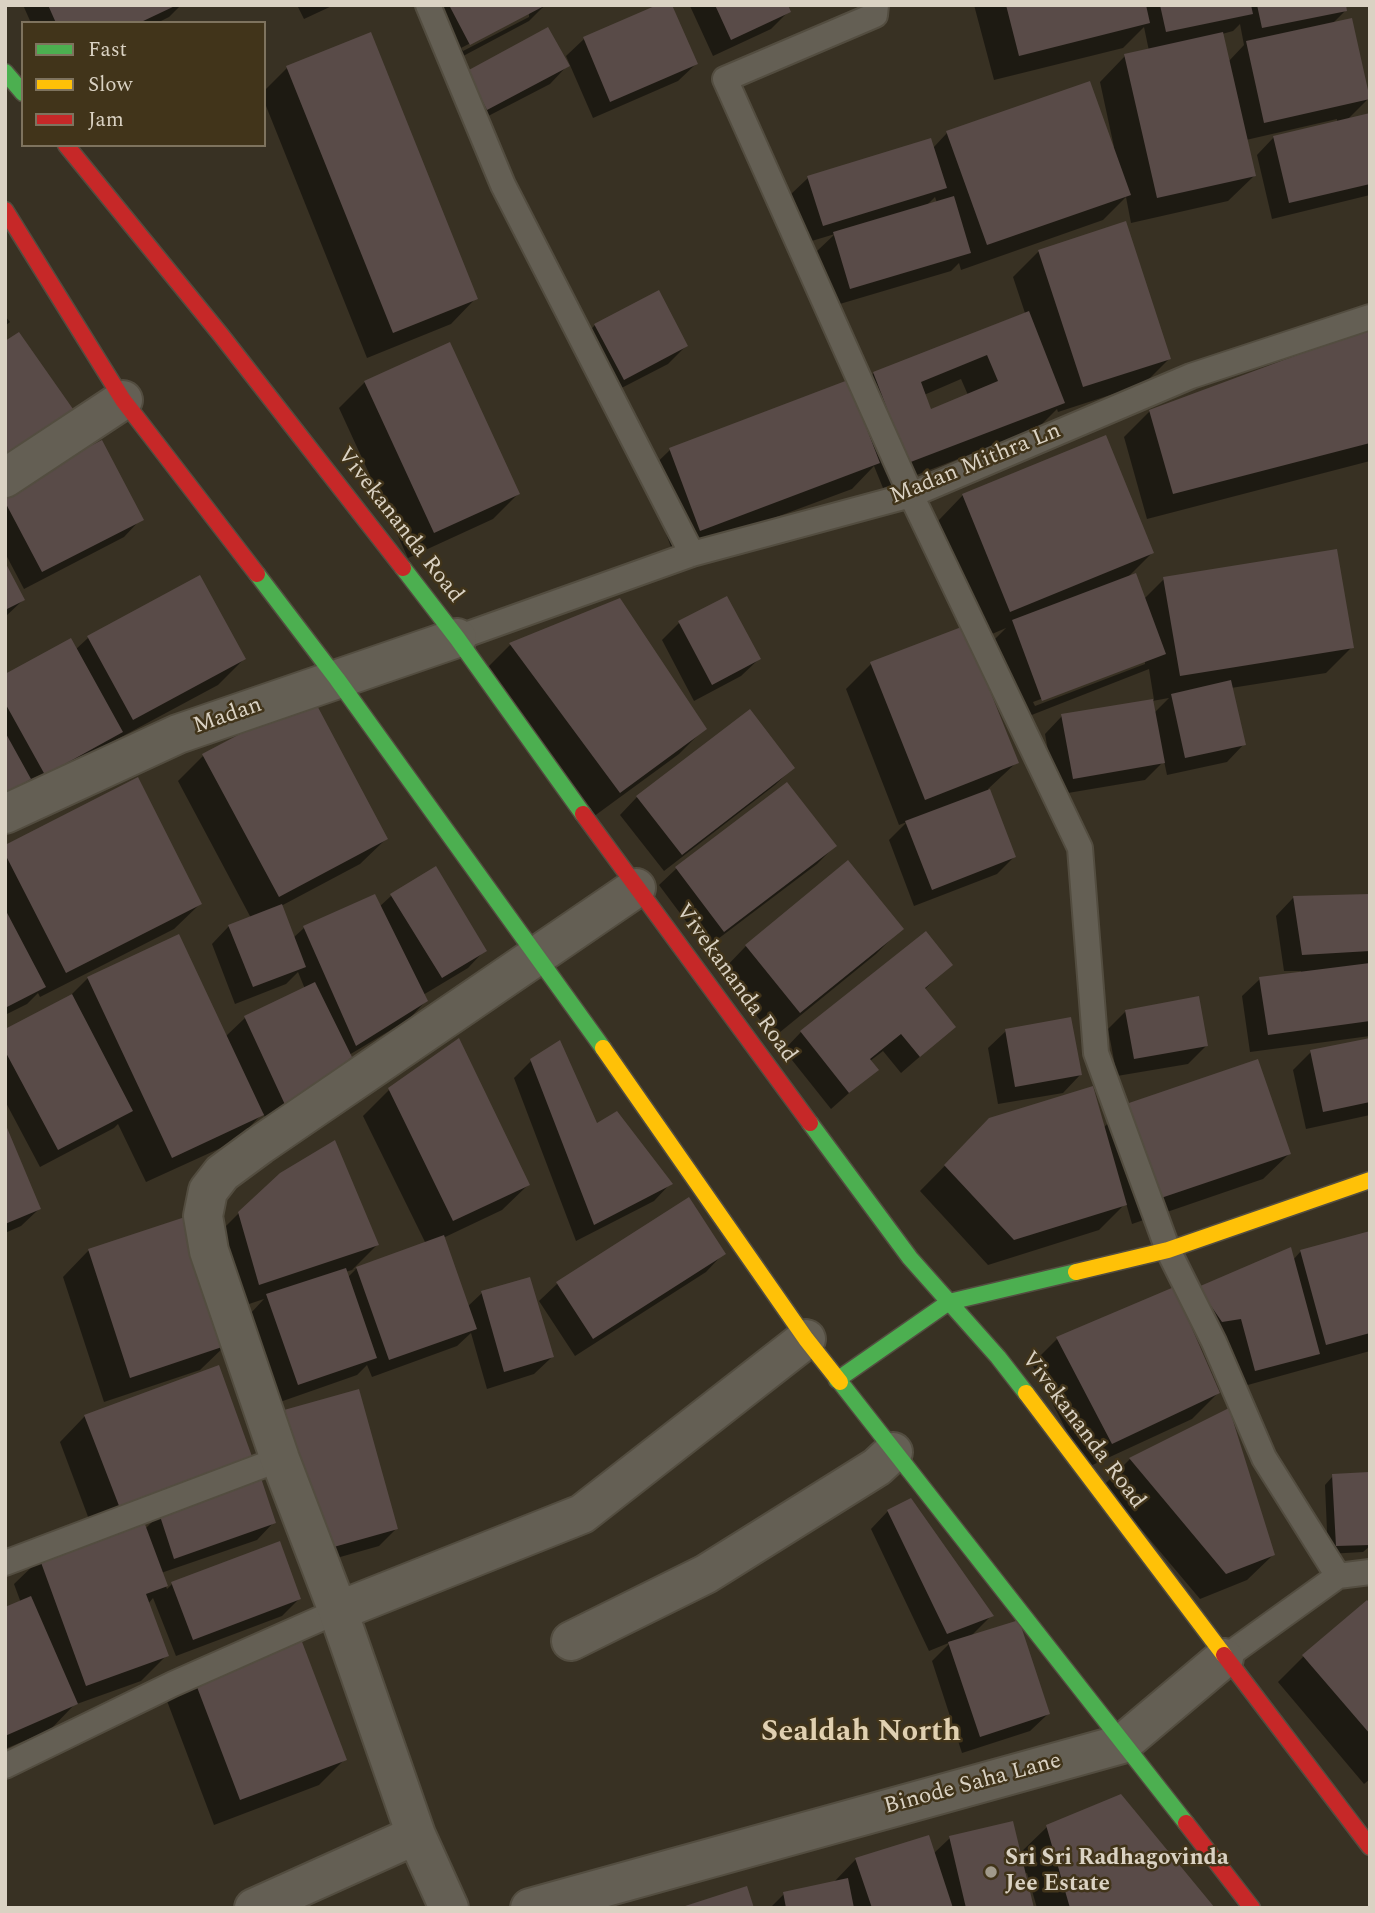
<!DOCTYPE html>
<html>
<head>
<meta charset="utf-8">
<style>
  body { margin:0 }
  #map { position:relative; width:1375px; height:1913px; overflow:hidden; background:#383123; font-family:Spectral,serif }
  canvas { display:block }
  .frame { position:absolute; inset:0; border:7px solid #dad2c3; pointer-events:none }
  .legend { position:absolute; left:21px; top:21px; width:245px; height:126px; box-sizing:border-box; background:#41341a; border:2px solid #7e735e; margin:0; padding:9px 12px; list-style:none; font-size:21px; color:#dad2c3 }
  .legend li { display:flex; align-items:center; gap:14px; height:35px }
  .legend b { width:35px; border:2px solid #7e735e }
</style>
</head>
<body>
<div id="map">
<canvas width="1375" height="1913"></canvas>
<div class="frame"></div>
<ul class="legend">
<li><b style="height:9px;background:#4caf50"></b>Fast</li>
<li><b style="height:9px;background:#ffc107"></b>Slow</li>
<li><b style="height:9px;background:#c62828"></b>Jam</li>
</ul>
</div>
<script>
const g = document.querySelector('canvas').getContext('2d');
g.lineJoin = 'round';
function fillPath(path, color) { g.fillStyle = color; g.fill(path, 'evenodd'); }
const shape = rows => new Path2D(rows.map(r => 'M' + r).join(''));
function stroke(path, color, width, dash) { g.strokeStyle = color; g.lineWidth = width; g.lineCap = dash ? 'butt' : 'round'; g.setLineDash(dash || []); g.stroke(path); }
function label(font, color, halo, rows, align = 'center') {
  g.font = font + ' Spectral,serif'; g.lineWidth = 5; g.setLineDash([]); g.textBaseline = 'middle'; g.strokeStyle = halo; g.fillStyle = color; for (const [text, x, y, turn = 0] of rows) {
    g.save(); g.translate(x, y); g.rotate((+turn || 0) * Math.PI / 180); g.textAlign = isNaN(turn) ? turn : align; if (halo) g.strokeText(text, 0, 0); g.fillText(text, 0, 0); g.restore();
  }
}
const shadow = shape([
  [23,5,181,5,169,17,157,23,31,23],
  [297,5,334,5,304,19],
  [422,5,545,5,529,21,452,62],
  [529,13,529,17,463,51,461,48],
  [786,5,789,11,771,29,713,56,690,6],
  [974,5,1344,5,1345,11,1332,24,1369,98,1347,120,1370,115,1370,195,1272,219,1257,155,1274,137,1337,123,1337,119,1246,140,1254,176,1228,201,1131,223,1126,197,1103,220,961,270,959,263,951,271,833,306,816,252,835,234,805,243,790,195,808,178,933,148,947,133,1114,147,1100,82,1125,56,1149,51,1144,27,1123,48,994,80],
  [1240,24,1244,45,1228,62,1222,34,1233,31],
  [935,197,937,203,925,207],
  [584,39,696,64,678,81,593,118,566,56],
  [567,66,550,84,469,126,468,72],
  [287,68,476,298,451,324,367,358,264,101,264,91],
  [1039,251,1169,359,1144,384,1058,412,1057,409,1038,428,883,488,874,466,852,489,674,555,644,475,670,450,847,382,852,395,874,373,1025,313,1013,277],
  [961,379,968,395,930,411,924,395],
  [5,316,10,322,5,326],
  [595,325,686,346,668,364,606,396,578,343],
  [1370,330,1370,461,1147,519,1124,437,1150,411],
  [365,382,518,494,493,519,408,558,339,408],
  [5,492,141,519,124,537,24,589,5,553],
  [963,495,1152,553,1127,578,1144,599,1164,579,1352,647,1326,673,1231,688,1244,744,1227,762,1167,775,1164,761,1145,780,1056,795,1045,734,1062,716,1154,700,1149,669,1024,718,995,639,1006,628,985,637,938,521],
  [1145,660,1145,664,1035,706,1033,702],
  [1169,698,1154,713,1152,701],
  [5,566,23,600,5,617],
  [199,578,244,659,218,685,110,743,103,750,5,800,5,676,75,650,88,638],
  [619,600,704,729,679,754,593,817,485,670,510,645],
  [679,623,759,659,741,676,694,701,662,640],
  [871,664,1017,762,988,789,1014,857,997,874,914,906,889,840,907,822,899,825,846,689],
  [203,756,386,839,360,864,281,906,293,938,304,928,374,897,379,907,391,896,436,868,485,950,468,968,423,995,426,1001,409,1019,349,1055,332,1075,269,1125,263,1113,236,1141,146,1182,118,1124,114,1128,40,1167,5,1101,5,1031,68,998,88,978,225,1037,245,1018,305,989,298,972,286,984,235,1004,212,944,229,926,251,918,178,781],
  [793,768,775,785,664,871,620,815,637,797],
  [835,846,817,864,706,948,659,885,677,868],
  [5,847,200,904,174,929,40,997,38,993,27,1004,5,1015],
  [1370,896,1370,1036,1250,1052,1242,996,1260,979,1301,973,1301,971,1284,971,1276,916,1293,898],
  [901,929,876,954,774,1037,721,972,746,946],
  [925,934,950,965,924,990,954,1027,901,1073,883,1051,870,1061,876,1069,831,1109,784,1050,801,1032],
  [1126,1011,1206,1046,1188,1064,1117,1076,1108,1029],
  [1006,1031,1080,1075,1063,1093,998,1104,988,1048],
  [1370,1039,1370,1115,1306,1129,1293,1070,1311,1052],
  [532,1060,596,1125,671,1183,654,1201,576,1241,514,1078],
  [389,1090,528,1185,502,1210,443,1238,467,1307,482,1293,552,1357,534,1374,487,1389,471,1333,457,1346,372,1377,367,1365,357,1375,280,1402,250,1314,264,1299,234,1309,213,1239,239,1213,377,1245,352,1270,426,1244,363,1116],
  [356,1269,347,1278,345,1272],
  [1127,1105,1289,1154,1263,1179,1132,1224,1126,1203,1099,1230,988,1265,920,1191,990,1120,1103,1128],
  [5,1128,39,1209,21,1226,5,1233],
  [689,1199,723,1254,706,1272,575,1356,539,1301,557,1284],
  [184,1220,226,1345,200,1370,104,1402,63,1277,88,1251],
  [1370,1233,1370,1351,1237,1388,1184,1309,1182,1310,1218,1393,1192,1419,1086,1468,1032,1364,1057,1339,1181,1307,1199,1288,1293,1260,1301,1251],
  [1228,1410,1273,1555,1247,1580,1200,1599,1104,1485,1130,1459],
  [285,1412,396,1529,379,1546,305,1567,267,1429],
  [85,1416,274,1522,257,1540,161,1573,167,1589,172,1584,299,1599,282,1616,176,1656,153,1598,148,1604,167,1655,141,1681,74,1705,50,1730,5,1749,5,1609,21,1603,14,1584,40,1559,96,1538,60,1442],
  [164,1510,145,1529,141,1518],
  [1367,1474,1370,1546,1363,1552,1328,1554,1325,1485,1333,1476],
  [888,1511,992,1615,970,1637,1048,1714,1030,1731,962,1753,932,1661,951,1642,929,1651,871,1529],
  [1367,1602,1370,1605,1370,1779,1364,1784,1278,1682,1303,1657],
  [190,1668,345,1759,319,1785,214,1825,164,1693],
  [1047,1827,1213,1908,1037,1908,1027,1873,1024,1874,1032,1908,770,1908,784,1894,833,1883,856,1859,933,1854,950,1838,1019,1854]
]);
const building = shape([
  [48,5,177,5,139,23,56,23],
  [449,5,546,5,470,45],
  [657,5,672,5,698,64,610,102,583,37],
  [715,5,788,5,791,12,731,40],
  [1006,5,1146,5,1150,23,1019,56],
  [1160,5,1251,5,1253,14,1166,32],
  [1257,5,1346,5,1347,11,1262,28],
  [1352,18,1370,99,1264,123,1246,41],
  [548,27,570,66,487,110,467,71],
  [371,32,478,299,393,333,286,66],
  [1223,32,1256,176,1157,198,1124,54],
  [1090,81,1131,195,987,245,946,131],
  [1370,113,1370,184,1289,203,1273,136],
  [931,138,947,188,823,226,807,176],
  [954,196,971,253,850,289,833,232],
  [1126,221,1171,359,1083,387,1038,250],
  [659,290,688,346,624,380,594,324],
  [1029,311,1065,403,908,463,873,372],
  [987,355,998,381,931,409,921,382],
  [1370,328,1370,443,1173,494,1149,410],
  [19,332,73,409,5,456,5,341],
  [450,342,520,494,434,533,364,381],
  [848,380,880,463,700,531,669,448],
  [1106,435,1154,553,1010,612,962,494],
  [102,440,144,520,42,572,5,502,5,490],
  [1337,549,1354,648,1180,676,1163,577],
  [5,562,25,600,5,610],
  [1136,573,1166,654,1042,701,1012,620],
  [200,575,246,659,133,720,87,636],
  [727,596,761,659,712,685,678,621],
  [620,598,707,729,620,793,509,643],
  [964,626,1019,763,925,800,870,662],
  [71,638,123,732,45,775,5,703,5,674],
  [1231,680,1246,745,1185,758,1171,694],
  [312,696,388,839,279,897,202,754],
  [1153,699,1165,763,1073,779,1061,714],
  [750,709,795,768,682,855,636,796],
  [5,732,31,779,5,794],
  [138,777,202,904,66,973,5,854,5,845],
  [787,782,837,846,724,932,675,867],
  [990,789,1016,857,932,890,905,821],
  [848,860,904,929,800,1013,745,945],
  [436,866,487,951,442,978,390,894],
  [375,894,428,1001,356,1046,303,926],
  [1370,894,1370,951,1302,955,1293,896],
  [282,904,306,967,253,987,228,925],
  [5,909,46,987,5,1008],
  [926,931,953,965,925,988,956,1027,920,1057,901,1034,870,1059,879,1070,849,1093,800,1031],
  [179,934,264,1115,172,1158,87,977],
  [1370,963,1370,1021,1268,1035,1259,977],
  [315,982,352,1057,287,1109,244,1016],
  [72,994,133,1111,58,1150,5,1051,5,1029],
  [1199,996,1208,1046,1134,1059,1125,1010],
  [1071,1017,1082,1075,1015,1087,1005,1029],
  [459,1038,530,1185,453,1221,388,1088],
  [1370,1038,1370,1102,1323,1112,1310,1050],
  [560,1040,597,1123,617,1111,673,1184,594,1225,530,1059],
  [1258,1059,1291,1154,1158,1199,1126,1104],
  [1093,1086,1127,1205,1014,1240,944,1165,989,1118],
  [5,1123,41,1209,5,1224],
  [335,1140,379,1245,259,1285,238,1212,280,1173],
  [689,1197,726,1254,593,1339,556,1282],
  [185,1217,228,1345,130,1378,88,1249],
  [1370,1231,1370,1333,1326,1345,1300,1250],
  [444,1235,477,1329,389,1360,356,1267],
  [1291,1247,1320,1354,1255,1371,1241,1319,1222,1322,1198,1287],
  [346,1268,377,1358,298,1385,266,1294],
  [530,1277,554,1357,504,1372,481,1291],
  [1174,1287,1220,1393,1112,1444,1056,1337],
  [219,1365,254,1462,121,1511,84,1415],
  [359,1389,398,1529,323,1550,284,1410],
  [1229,1408,1275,1555,1226,1574,1129,1458],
  [1369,1472,1370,1545,1336,1546,1332,1474],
  [261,1478,276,1523,174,1559,159,1513],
  [911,1498,994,1616,947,1634,887,1510],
  [143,1519,168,1586,146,1594,169,1656,86,1686,39,1557],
  [280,1541,301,1599,193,1640,171,1582],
  [31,1596,78,1704,5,1736,5,1607],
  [1367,1600,1370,1603,1370,1734,1302,1655],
  [1019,1620,1050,1714,980,1737,948,1642],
  [296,1626,347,1760,240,1800,189,1666],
  [1121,1794,1215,1908,1070,1908,1046,1825],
  [1013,1821,1034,1908,966,1908,949,1836],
  [929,1835,953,1908,872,1908,855,1858],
  [848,1878,854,1908,786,1908,783,1892],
  [747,1886,754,1908,682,1908,682,1907]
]);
const lane = shape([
  [428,5,503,185,692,554],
  [876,5,875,15,725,79,911,495,1080,848,1096,1053,1168,1250,1214,1342,1264,1458,1338,1576],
  [457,638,692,554,911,495,1191,376,1370,317],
  [5,1563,280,1459],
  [1224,1658,1338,1576,1370,1572],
  [5,1766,173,1684,338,1611]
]);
const street = shape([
  [5,478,123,400],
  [5,814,178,734,457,638],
  [338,1611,582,1514,806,1339],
  [571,1641,706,1574,877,1467,893,1452],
  [254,1908,416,1835],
  [449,1908,416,1835,338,1611,280,1459,209,1251,203,1216,208,1191,222,1173,260,1145,636,888],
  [530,1908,1122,1744,1224,1658]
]);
const fast = shape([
  [5,72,23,93],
  [403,568,457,638,583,814],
  [257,574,337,679,603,1048],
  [810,1123,910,1258,998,1357,1026,1393],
  [837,1380,949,1302,1076,1272],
  [840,1382,1186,1823]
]);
const slow = shape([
  [603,1048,806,1339,840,1382],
  [1076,1272,1168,1250,1370,1180],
  [1026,1393,1224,1655]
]);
const jam = shape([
  [66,145,221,335,403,568],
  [5,210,123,400,257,574],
  [583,814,810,1123],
  [1224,1655,1370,1847],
  [1186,1823,1252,1908]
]);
const markers = [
  [991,1872,7,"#a19a8b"]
];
const streetNames = [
  ["Madan Mithra Ln",976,465,-22],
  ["Vivekananda Road",399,526,52],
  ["Madan",228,717,-19],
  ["Vivekananda Road",735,984,54],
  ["Vivekananda Road",1082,1431,53],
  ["Binode Saha Lane",973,1785,-15]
];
const poiNames = [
  ["Sri Sri Radhagovinda",1005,1859],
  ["Jee Estate",1005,1885]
];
const districtNames = [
  ["Sealdah North",861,1734]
];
fillPath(shadow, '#0007');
fillPath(building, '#594b48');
stroke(lane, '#534d40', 28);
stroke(street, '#534d40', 42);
stroke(fast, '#534d40', 19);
stroke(slow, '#534d40', 19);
stroke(jam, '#534d40', 19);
stroke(lane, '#645f54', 24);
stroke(street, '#645f54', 38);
stroke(fast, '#4caf50', 16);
stroke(slow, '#ffc107', 16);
stroke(jam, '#c62828', 16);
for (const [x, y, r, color] of markers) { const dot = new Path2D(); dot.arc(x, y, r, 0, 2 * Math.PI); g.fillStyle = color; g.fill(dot); stroke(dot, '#41341a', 2.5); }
label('23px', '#dad2c3', '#41341a', streetNames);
label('bold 23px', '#dad2c3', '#41341a', poiNames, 'left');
label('bold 30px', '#e0d0b1', '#41341a', districtNames);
</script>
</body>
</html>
